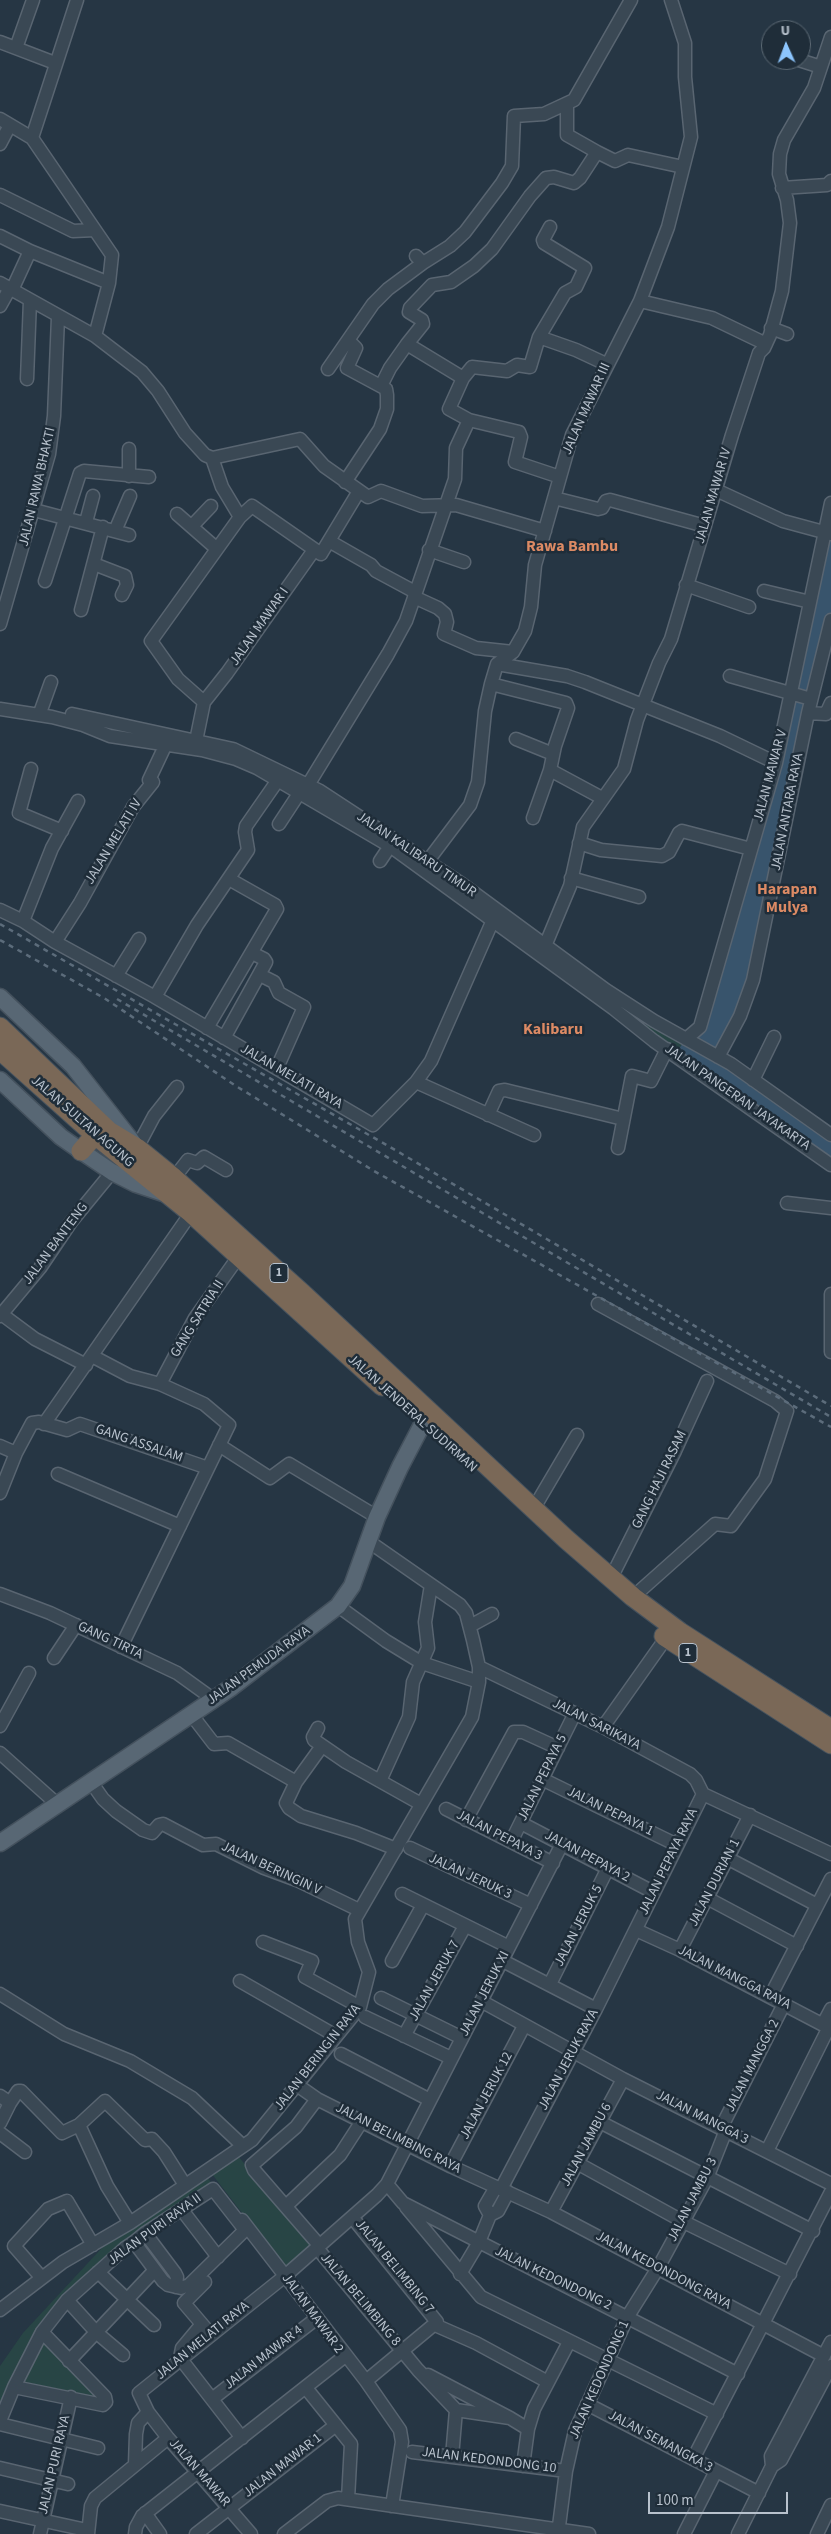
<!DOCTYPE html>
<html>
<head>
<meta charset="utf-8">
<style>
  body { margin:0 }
  #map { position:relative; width:831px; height:2534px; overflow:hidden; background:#263644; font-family:"Source Sans 3",sans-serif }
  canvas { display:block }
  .north { position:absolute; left:761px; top:20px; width:50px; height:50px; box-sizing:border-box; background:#1f2d39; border:1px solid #5c6974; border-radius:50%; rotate:358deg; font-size:14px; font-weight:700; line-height:20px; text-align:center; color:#b8c2cd }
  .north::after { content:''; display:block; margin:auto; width:18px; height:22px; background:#8cc5fd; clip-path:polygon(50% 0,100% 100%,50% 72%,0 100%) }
  .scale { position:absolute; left:648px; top:2492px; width:140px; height:22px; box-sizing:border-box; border:2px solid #b8c2cd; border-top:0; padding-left:6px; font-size:15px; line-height:18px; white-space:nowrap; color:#b8c2cd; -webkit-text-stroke:4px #1f2d39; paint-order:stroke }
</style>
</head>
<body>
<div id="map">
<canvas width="831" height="2534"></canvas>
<div class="north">U</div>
<div class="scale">100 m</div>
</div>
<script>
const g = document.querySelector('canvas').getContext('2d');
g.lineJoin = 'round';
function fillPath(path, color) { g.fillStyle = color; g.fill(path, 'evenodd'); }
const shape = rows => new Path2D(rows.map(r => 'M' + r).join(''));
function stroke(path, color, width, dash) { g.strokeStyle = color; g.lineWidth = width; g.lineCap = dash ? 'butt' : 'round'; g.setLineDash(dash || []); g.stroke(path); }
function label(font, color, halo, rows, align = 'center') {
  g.font = font + ' "Source Sans 3",sans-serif'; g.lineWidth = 5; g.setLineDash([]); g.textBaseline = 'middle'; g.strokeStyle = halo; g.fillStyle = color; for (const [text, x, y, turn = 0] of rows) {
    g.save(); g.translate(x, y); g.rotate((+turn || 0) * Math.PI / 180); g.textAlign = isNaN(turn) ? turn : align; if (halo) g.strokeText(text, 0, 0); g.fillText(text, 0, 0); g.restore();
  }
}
const green = shape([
  [648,1023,686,1039,675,1054,645,1026],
  [238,2156,311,2245,285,2269,212,2174],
  [205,2174,213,2185,71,2291,0,2413,0,2366,23,2333,112,2237],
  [41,2336,105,2400,17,2385]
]);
const water = shape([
  [831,503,831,617,753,980,718,1057,831,1135,831,1165,675,1054,686,1039,700,1027,751,849]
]);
const minor = shape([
  [0,42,55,63],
  [16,48,33,0],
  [799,60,821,67],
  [567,105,567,135,597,152],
  [0,119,32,138,112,255,109,283,95,336],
  [32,138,77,0],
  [0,144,10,125],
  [782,188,827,185,831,181],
  [0,195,73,231,95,230],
  [0,236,30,251,109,283],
  [416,256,423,263,450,246,465,232,502,183,512,166,514,116,544,114,574,100,631,0],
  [0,283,95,336,142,372,158,391,185,433,205,455,212,458],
  [12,290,30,251],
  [640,301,712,318,766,344],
  [0,306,10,288],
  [771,328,787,334],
  [539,337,565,293,576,287,585,268,544,243,543,240,550,227],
  [328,369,373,304,388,289,423,263],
  [463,378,472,367,507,371,517,365,530,367,539,337,576,350,606,364],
  [27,379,30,300],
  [381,386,390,368,407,344],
  [469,420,519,432,521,437,515,462,560,477],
  [129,449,129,476],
  [212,458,300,439,324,466,368,497,381,491,422,506,456,505,545,531],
  [345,482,380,429,387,409,387,395,386,389,347,368,356,348,348,340],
  [716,490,783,521,831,534],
  [554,498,598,509,602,508,606,501,610,500,705,526],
  [34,510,129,535],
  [177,514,217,549],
  [240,517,252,506,321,554,359,491],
  [86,522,93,496],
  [192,526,211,506],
  [115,531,130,496],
  [329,541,371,565,376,571,415,592],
  [429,550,464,562],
  [94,564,125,576,127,585,122,595],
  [45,581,80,473,84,471,149,477],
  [686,585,749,607],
  [764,591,810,602],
  [414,597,438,608,445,614,447,622,444,634,476,648,513,652],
  [81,610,103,527],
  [0,624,49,454,54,416,58,317],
  [497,664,567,676,585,682,720,736,776,763],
  [730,676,811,699],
  [491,684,566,703,568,708,555,746,550,770,602,798],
  [204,702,227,673,314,550],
  [0,709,52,717,83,725,110,736,202,750,236,759,257,768,390,846,614,1009,654,1041,831,1165],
  [41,710,51,682],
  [808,713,826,714,831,703],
  [72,714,233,749,320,791,462,884,606,990,654,1021,731,1064,831,1135],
  [516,739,553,754],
  [196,741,204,702,178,679,151,641,240,517,222,487,212,458],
  [31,769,19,813,62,831],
  [308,785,388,654,406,621,455,479,456,448,469,420,449,409,463,378,407,344,423,324,422,320,409,312,410,308,432,285,451,282,474,266,492,249,530,196,546,178,554,177,574,183,580,178,597,152,615,161,628,155,683,167],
  [533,818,550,770],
  [279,824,300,792],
  [579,843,601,850,662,856,669,852,679,833,682,831,751,849],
  [380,861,390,846],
  [427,862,470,805,478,782,485,711,491,684,497,664,513,652,525,631,531,607,535,565,572,435,640,301,668,227,691,137,685,77,685,43,671,0],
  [571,878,639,897],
  [0,910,23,921,55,942,155,997,373,1125,416,1082,431,1061,493,920],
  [23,921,52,848,78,801],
  [55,942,80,903,133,807,153,782,149,780,166,744],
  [545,946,570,886,583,827,624,769,637,720,659,663,671,639,732,435,759,353,764,348,770,335,782,291,790,223,787,200,779,174,780,154,784,140,814,88,831,37],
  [260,975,274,982,279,993,304,1007,277,1068],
  [116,976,139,939],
  [155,997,197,925,248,850,245,832,246,826,278,780],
  [207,1028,277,909,275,905,229,879],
  [224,1038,266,962,264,959,252,953],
  [686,1039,700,1027,776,763,831,503],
  [718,1057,740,1016,753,980,808,713,831,620],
  [753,1080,774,1037],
  [416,1082,534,1135],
  [488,1115,499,1091,505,1090,623,1119],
  [137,1148,154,1116,177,1087],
  [618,1148,632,1076,651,1081,667,1049],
  [174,1178,188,1160,197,1163,204,1157,226,1170],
  [787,1203,831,1208],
  [831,1294,831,1352],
  [598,1304,775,1401,787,1411,765,1479,731,1526,715,1524,633,1597],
  [0,1313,35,1339,86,1365],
  [0,1316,40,1268,71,1222,112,1172],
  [92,1356,130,1376,160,1384,204,1404,229,1425,121,1647],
  [160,1384,195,1318,239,1256],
  [44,1424,191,1213],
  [219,1445,270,1478,289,1464,377,1517],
  [0,1446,16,1453,32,1423,39,1422,67,1430,80,1424,208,1468],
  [58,1474,180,1526],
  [0,1493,16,1453],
  [534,1508,577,1435],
  [611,1578,675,1451,707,1381],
  [0,1594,50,1613,177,1673,213,1699],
  [338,1606,386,1641,422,1663,479,1682],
  [470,1626,492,1614],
  [54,1658,76,1625],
  [479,1667,603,1727,690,1774,696,1780,703,1794],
  [191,1714,214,1744,228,1743,296,1782],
  [0,1726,29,1673],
  [603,1727,666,1638],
  [318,1728,313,1737,314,1740,346,1762,421,1804],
  [322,1746,296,1782,286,1803,289,1808,301,1816,356,1833,396,1849],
  [0,1753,57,1804],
  [542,1779,677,1845],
  [380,1781,409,1717,413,1682,428,1648,425,1622,431,1585],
  [91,1782,103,1799,116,1811,143,1830,152,1833,159,1825,163,1824,203,1845,216,1844,264,1868,299,1881,359,1910],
  [703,1794,831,1854],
  [446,1809,553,1863],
  [466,1820,514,1732,523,1732,558,1748],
  [521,1823,653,1892],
  [511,1842,575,1713],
  [410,1848,531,1905],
  [727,1858,817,1905],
  [402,1894,509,1947],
  [707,1898,797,1946],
  [636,1930,680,1950,831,2029],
  [263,1942,312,1961,305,1977,360,2007],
  [680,1950,750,1815],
  [392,1961,423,1905],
  [503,1961,596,2009],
  [240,1981,336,2036],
  [550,1984,608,1868],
  [0,1994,64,2034,130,2061,192,2098,243,2146],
  [770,1997,831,1879],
  [381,1998,462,2038],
  [481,2001,623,2079,831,2184],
  [365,2017,451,2058],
  [823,2024,831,2009],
  [404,2036,465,1926],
  [341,2054,430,2100],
  [297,2085,317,2099,450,2166,551,2212,824,2356],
  [0,2096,10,2103,18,2091,21,2091,62,2133,79,2125,105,2101,145,2140,152,2139,164,2152,185,2185],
  [317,2099,296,2127,252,2165,254,2170,319,2245],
  [600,2122,813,2231],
  [0,2123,10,2103],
  [79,2125,107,2186,130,2223],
  [721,2128,784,2004],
  [0,2133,25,2152],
  [767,2151,829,2027],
  [577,2163,684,2222,790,2274],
  [450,2166,524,2026],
  [387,2184,403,2203,738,2374],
  [501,2189,596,2009,703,1794],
  [286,2206,340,2155,362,2121],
  [406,2207,481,2297,717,2414],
  [182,2210,218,2257],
  [551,2212,623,2079],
  [490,2215,485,2206,496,2187],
  [352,2217,437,2322,366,2381],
  [242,2220,366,2381,400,2430,402,2442,392,2506],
  [145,2233,175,2273,177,2277,176,2287],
  [317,2248,418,2370,456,2410],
  [98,2272,154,2325],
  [460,2274,479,2242,490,2215,498,2211,508,2192],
  [41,2277,14,2246,48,2209,67,2201,93,2245],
  [205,2282,184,2303,207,2330],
  [67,2300,97,2333,123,2355],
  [0,2310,63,2262,130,2223,252,2140,360,2007,369,1972,358,1942,355,1919,472,1717,479,1682,479,1667,473,1640,466,1613,460,1605,368,1541],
  [202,2324,182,2348,180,2358,242,2438],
  [435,2325,476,2343,548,2382],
  [69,2361,154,2271],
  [428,2375,510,2418],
  [14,2387,103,2405,106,2402,105,2397,42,2332],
  [306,2388,351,2444,348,2499],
  [212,2399,317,2318],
  [587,2404,759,2493],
  [456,2410,510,2418,528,2429],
  [0,2421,14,2387,42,2332,67,2300,125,2248,134,2242,145,2233,213,2189,245,2230,189,2285,181,2288,168,2285,163,2281,134,2242],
  [0,2424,98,2448],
  [412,2452,566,2471],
  [452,2457,456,2410],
  [693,2459,831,2192],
  [135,2464,136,2434,138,2423,148,2412],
  [523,2466,528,2429,534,2409,569,2342],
  [772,2466,771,2456,831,2342],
  [0,2468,68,2484],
  [0,2511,82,2529],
  [145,2513,160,2534],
  [40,2534,71,2397],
  [88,2534,91,2506,95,2498,168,2438],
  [135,2534,136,2527,142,2516,345,2356],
  [196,2534,336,2425],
  [251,2534,168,2438,148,2412,139,2393,285,2276,377,2195,387,2184,562,1844],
  [284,2534,327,2501,338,2498,589,2534],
  [558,2534,566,2471,575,2431,628,2316,658,2268,707,2178,726,2130],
  [684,2534,716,2471],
  [738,2534,772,2466,781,2460,831,2366],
  [817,2534,831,2505]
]);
const major = shape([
  [0,997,73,1066,134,1144],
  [0,1080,61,1137,81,1151,112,1172,136,1184,163,1193],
  [0,1843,232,1687,338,1606,352,1586,377,1517,400,1467,423,1423,431,1414]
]);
const highway = shape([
  [0,1027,109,1131,137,1148,174,1178,302,1293,566,1539,633,1597,680,1632,831,1729],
  [0,1050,95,1135,191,1213,382,1386],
  [81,1151,95,1135],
  [664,1636,831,1744]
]);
const rail = shape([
  [0,924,390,1147,831,1406],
  [0,940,104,998,236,1086,374,1171,831,1427],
  [117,999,831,1417]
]);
const shields = [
  [279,1273,18],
  [688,1653,18]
];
const shieldNames = [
  ["1",279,1273],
  ["1",688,1653]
];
const streetNames = [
  ["JALAN MAWAR III",587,409,-66],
  ["JALAN RAWA BHAKTI",38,487,-77],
  ["JALAN MAWAR IV",714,496,-74],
  ["JALAN MAWAR I",260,627,-55],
  ["JALAN MAWAR V",771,776,-75],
  ["JALAN ANTARA RAYA",788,812,-79],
  ["JALAN MELATI IV",114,842,-59],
  ["JALAN KALIBARU TIMUR",416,855,34],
  ["JALAN MELATI RAYA",291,1077,30],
  ["JALAN PANGERAN JAYAKARTA",737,1098,35],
  ["JALAN SULTAN AGUNG",82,1122,41],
  ["JALAN BANTENG",56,1244,-53],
  ["GANG SATRIA II",198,1319,-58],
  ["JALAN JENDERAL SUDIRMAN",412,1414,42],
  ["GANG ASSALAM",139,1444,19],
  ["GANG HAJI RASAM",660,1480,-64],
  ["GANG TIRTA",110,1641,25],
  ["JALAN PEMUDA RAYA",259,1666,-36],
  ["JALAN SARIKAYA",596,1725,27],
  ["JALAN PEPAYA 5",543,1778,-64],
  ["JALAN PEPAYA 1",610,1812,26],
  ["JALAN PEPAYA 3",499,1836,27],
  ["JALAN PEPAYA 2",587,1857,28],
  ["JALAN PEPAYA RAYA",669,1862,-64],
  ["JALAN BERINGIN V",271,1869,25],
  ["JALAN JERUK 3",470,1877,25],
  ["JALAN DURIAN 1",715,1883,-63],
  ["JALAN JERUK 5",579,1926,-63],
  ["JALAN MANGGA RAYA",734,1978,27],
  ["JALAN JERUK 7",435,1981,-61],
  ["JALAN JERUK XI",485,1994,-63],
  ["JALAN BERINGIN RAYA",318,2058,-52],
  ["JALAN JERUK RAYA",569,2060,-62],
  ["JALAN MANGGA 2",753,2066,-63],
  ["JALAN JERUK 12",487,2096,-62],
  ["JALAN MANGGA 3",702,2118,27],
  ["JALAN BELIMBING RAYA",398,2139,27],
  ["JALAN JAMBU 6",587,2145,-62],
  ["JALAN JAMBU 3",693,2200,-63],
  ["JALAN PURI RAYA II",155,2230,-36],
  ["JALAN BELIMBING 7",394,2267,51],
  ["JALAN KEDONDONG RAYA",663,2271,28],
  ["JALAN KEDONDONG 2",553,2279,26],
  ["JALAN BELIMBING 8",360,2300,50],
  ["JALAN MAWAR 2",312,2314,54],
  ["JALAN MELATI RAYA",203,2341,-39],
  ["JALAN MAWAR 4",264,2358,-38],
  ["JALAN KEDONDONG 1",600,2380,-66],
  ["JALAN SEMANGKA 3",660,2442,28],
  ["JALAN KEDONDONG 10",489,2461,7],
  ["JALAN PURI RAYA",55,2465,-77],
  ["JALAN MAWAR 1",283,2466,-38],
  ["JALAN MAWAR",199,2473,49]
];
const quarterNames = [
  ["Rawa Bambu",572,547],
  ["Harapan",787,890],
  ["Mulya",787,908],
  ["Kalibaru",553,1030]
];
fillPath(green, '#284545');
fillPath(water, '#38546c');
stroke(minor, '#596571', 15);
stroke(major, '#44515d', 19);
stroke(highway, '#45525e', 21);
stroke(minor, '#3a4854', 12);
stroke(major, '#586774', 16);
stroke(highway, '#7a6857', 19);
stroke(rail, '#5c6c7b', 2.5, [5, 5]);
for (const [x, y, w] of shields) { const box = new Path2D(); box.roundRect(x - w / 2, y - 9.5, w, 19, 4); g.fillStyle = '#1f2d39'; g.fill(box); stroke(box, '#b8c2cd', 1); }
label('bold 12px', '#b8c2cd', null, shieldNames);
label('14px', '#b8c2cd', '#1f2d39', streetNames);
label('bold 16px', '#dc8a64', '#1f2d39', quarterNames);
</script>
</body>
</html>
